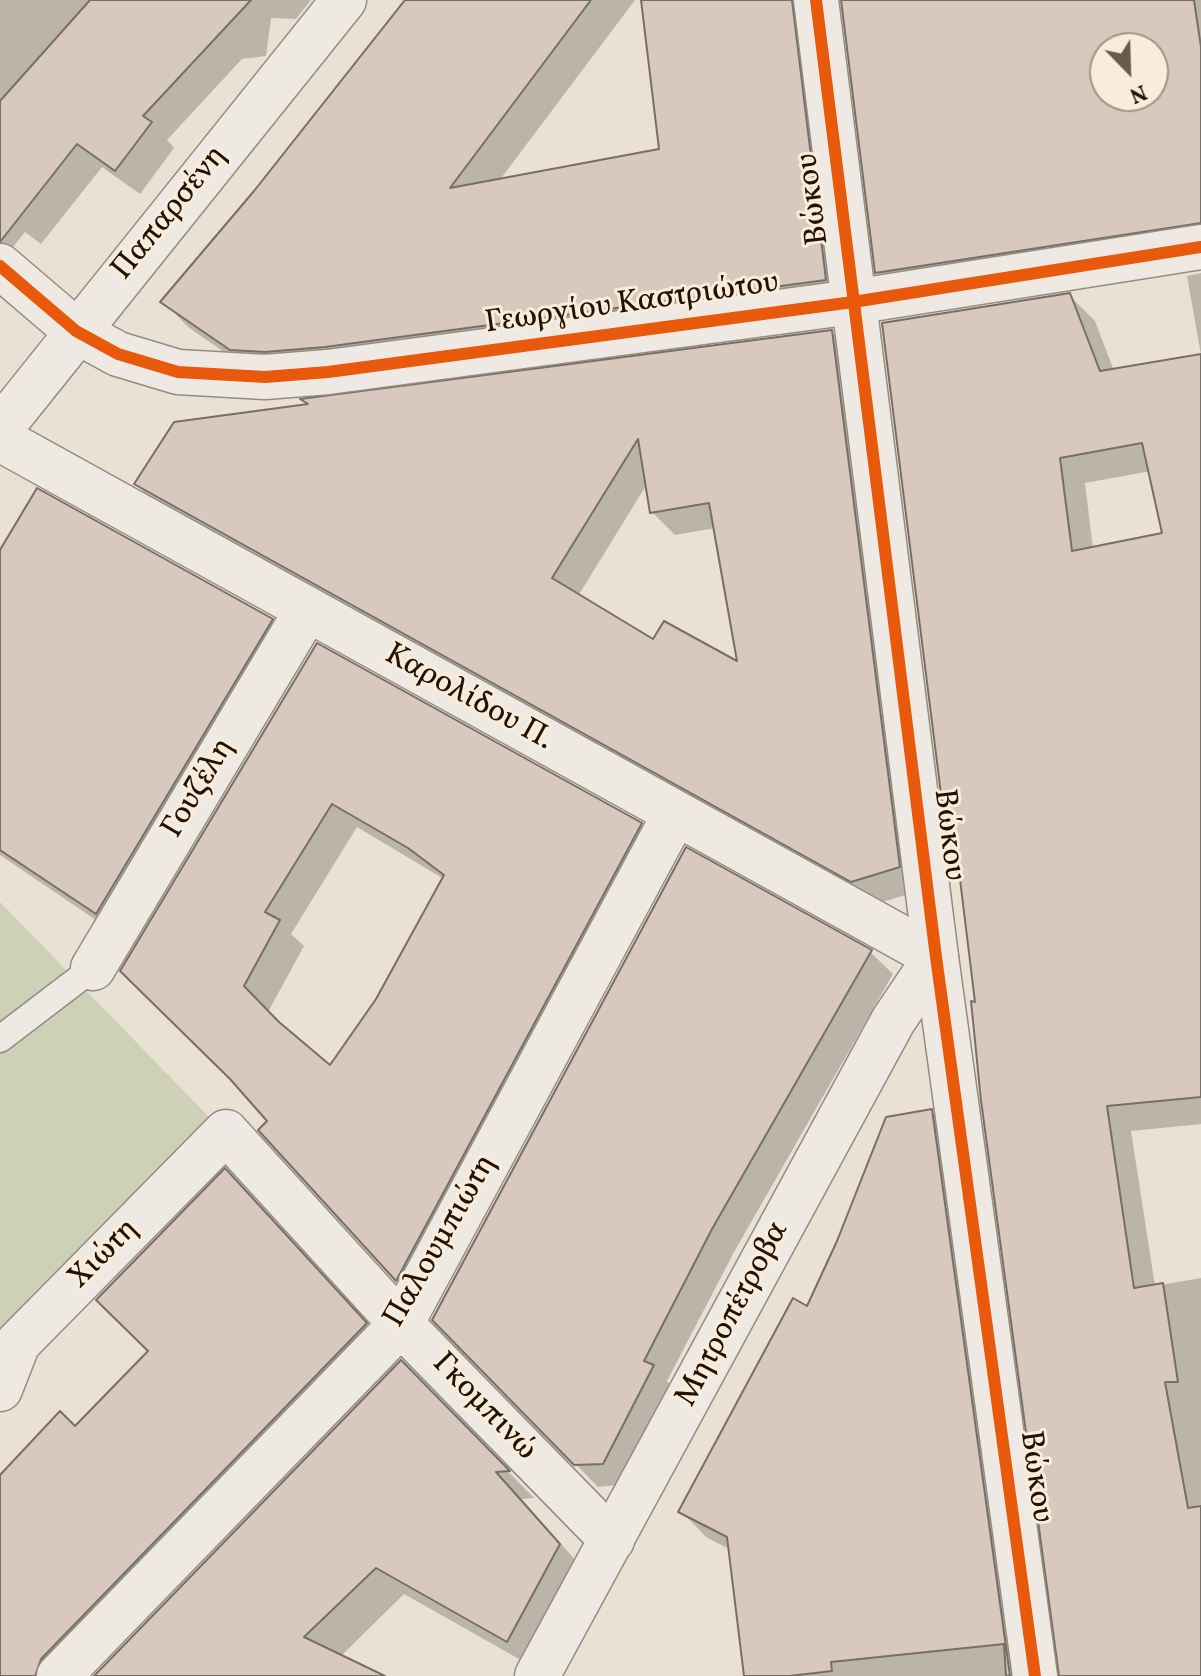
<!DOCTYPE html>
<html>
<head>
<meta charset="utf-8">
<style>
  body { margin:0 }
  #map { position:relative; width:1201px; height:1676px; overflow:hidden; background:#eae1d4; font-family:Vollkorn,serif }
  canvas { display:block }
  .north { position:absolute; left:1089px; top:32px; width:80px; height:80px; box-sizing:border-box; background:#f8ecdd; border:2px solid #a39485; border-radius:50%; rotate:157deg; font-size:22px; font-weight:700; line-height:32px; text-align:center; color:#241102 }
  .north::after { content:''; display:block; margin:auto; width:28px; height:36px; background:#695a4c; clip-path:polygon(50% 0,100% 100%,50% 72%,0 100%) }
</style>
</head>
<body>
<div id="map">
<canvas width="1201" height="1676"></canvas>
<div class="north">N</div>
</div>
<script>
const g = document.querySelector('canvas').getContext('2d');
g.lineJoin = 'round';
function fillPath(path, color) { g.fillStyle = color; g.fill(path, 'evenodd'); }
const shape = rows => new Path2D(rows.map(r => 'M' + r).join(''));
function stroke(path, color, width, dash) { g.strokeStyle = color; g.lineWidth = width; g.lineCap = dash ? 'butt' : 'round'; g.setLineDash(dash || []); g.stroke(path); }
function label(font, color, halo, rows, align = 'center') {
  g.font = font + ' Vollkorn,serif'; g.lineWidth = 6; g.setLineDash([]); g.textBaseline = 'middle'; g.strokeStyle = halo; g.fillStyle = color; for (const [text, x, y, turn = 0] of rows) {
    g.save(); g.translate(x, y); g.rotate((+turn || 0) * Math.PI / 180); g.textAlign = isNaN(turn) ? turn : align; if (halo) g.strokeText(text, 0, 0); g.fillText(text, 0, 0); g.restore();
  }
}
const green = shape([
  [0,902,210,1118,0,1340]
]);
const shadow = shape([
  [0,0,311,0,296,19,271,18,266,56,242,59,167,140,174,148,140,194,102,167,41,244,25,232,0,263],
  [408,0,635,0,499,181,661,151,643,0,840,0,826,6,850,305,257,375,188,327,163,301,256,192],
  [841,0,1201,0,1201,250,903,298,877,272],
  [1105,48,1153,48,1153,96,1105,96],
  [1201,273,1201,355,1187,276],
  [1069,295,1095,321,1114,371,1201,356,1201,1124,1131,1131,1155,1286,1201,1278,1201,1676,1061,1676,956,834,947,825,884,324],
  [1151,471,1165,534,1093,549,1085,483],
  [831,332,855,355,922,890,876,904,159,507,136,484,310,406,305,401],
  [647,484,652,512,675,535,716,528,740,665,654,642,578,596],
  [0,554,272,620,298,647,124,939,0,855],
  [317,645,641,824,665,849,421,1304,261,1130,270,1122,234,1080,123,971],
  [357,827,444,879,377,1000,330,1068,268,1012,304,946,291,934],
  [870,952,893,974,734,1252,667,1381,675,1389,625,1484,598,1487,434,1319],
  [931,1111,957,1137,1031,1676,746,1676,731,1550,706,1537,681,1511],
  [252,1198,392,1352,78,1676,0,1676,0,1497,75,1429,150,1351],
  [401,1363,534,1498,521,1499,587,1573,535,1668,404,1594,340,1657,380,1676,97,1676]
]);
const building = shape([
  [90,0,251,0,143,116,152,122,115,171,77,144,0,242,0,101,90,0],
  [405,0,591,0,450,188,659,149,641,0,792,0,826,280,325,347,265,352,230,350,160,302,254,191,405,0],
  [841,0,1194,0,1201,47,1201,223,875,273,841,0],
  [1105,48,1153,48,1153,96,1105,96,1105,48],
  [1070,293,1100,371,1201,354,1201,1097,1107,1106,1134,1288,1163,1283,1178,1382,1165,1382,1188,1508,1201,1506,1201,1676,1059,1676,981,1101,971,1001,975,1002,952,814,945,826,882,323,1070,293],
  [1142,443,1162,533,1072,551,1060,458,1142,443],
  [832,330,900,867,851,882,134,484,174,422,308,404,300,399,832,330],
  [638,439,650,513,709,503,737,661,664,621,653,639,552,578,638,439],
  [37,488,273,619,96,914,0,850,0,550,37,488],
  [317,643,642,823,396,1281,258,1130,267,1121,230,1079,120,971,317,643],
  [332,804,408,848,444,875,376,999,330,1065,279,1022,244,986,280,920,265,912,332,804],
  [686,847,872,950,712,1229,644,1361,654,1365,603,1464,574,1465,432,1320,686,847],
  [932,1109,1010,1676,1006,1676,1004,1644,831,1662,832,1671,789,1676,744,1676,727,1537,678,1512,793,1298,807,1306,837,1241,886,1117,932,1109],
  [225,1168,367,1323,41,1659,35,1676,0,1676,0,1475,60,1411,75,1426,148,1351,96,1300,225,1168],
  [401,1360,510,1471,496,1472,560,1544,507,1642,376,1568,304,1637,385,1676,94,1676,401,1360]
]);
const service = shape([
  [0,1039,93,968]
]);
const minor = shape([
  [0,266,76,331,118,354,178,372,265,377,328,372,853,302,1201,247],
  [0,429,344,0],
  [0,439,936,957,1035,1676],
  [93,968,307,610],
  [0,1389,18,1343,226,1132,401,1324,612,1540],
  [59,1676,401,1324,675,814]
]);
const tertiary = shape([
  [537,1676,893,1021,936,957,816,0]
]);
const cycleway = shape([
  [816,0,936,957,1035,1676],
  [0,266,76,331,118,354,178,372,265,377,328,372,853,302,1201,247]
]);
const streetNames = [
  ["Βώκου",815,199,-97],
  ["Παπαρσένη",171,214,-51],
  ["Γεωργίου Καστριώτου",632,305,-8],
  ["Καρολίδου Π.",468,699,29],
  ["Γουζέλη",200,789,-59],
  ["Βώκου",947,835,83],
  ["Παλουμπιώτη",442,1242,-60],
  ["Χιώτη",105,1255,-45],
  ["Μητροπέτροβα",734,1315,-62],
  ["Γκομπινώ",483,1408,46],
  ["Βώκου",1034,1477,82]
];
fillPath(green, '#cdd1b5');
fillPath(shadow, '#0003');
fillPath(building, '#d8c8be');
stroke(building, '#776f67', 2);
stroke(service, '#938c83', 29);
stroke(minor, '#938c83', 47);
stroke(tertiary, '#938c83', 47);
stroke(service, '#eeeae3', 26);
stroke(minor, '#eeeae3', 44);
stroke(tertiary, '#eeeae3', 44);
stroke(cycleway, '#e8590c', 12);
label('32px', '#241102', '#f8ecdd', streetNames);
</script>
</body>
</html>
